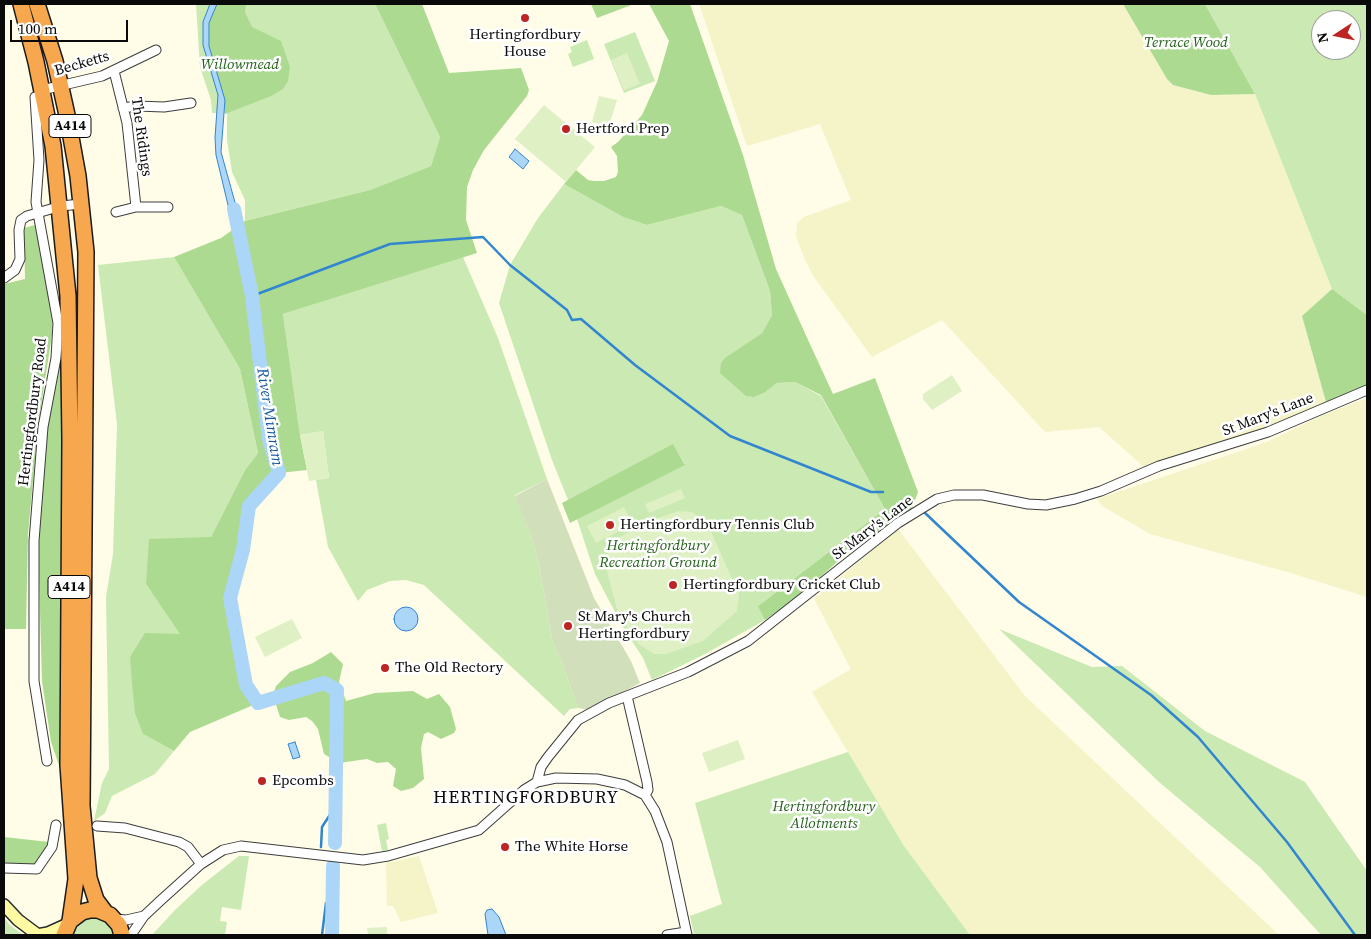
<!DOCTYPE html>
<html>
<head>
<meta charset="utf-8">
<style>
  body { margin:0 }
  #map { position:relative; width:1371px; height:939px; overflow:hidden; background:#fffce8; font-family:"Source Serif 4",serif }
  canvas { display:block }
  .frame { position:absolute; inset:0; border:5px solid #0a0a0a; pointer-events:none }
  .north { position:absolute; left:1311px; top:10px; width:50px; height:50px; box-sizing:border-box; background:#fff; border:1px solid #9d9d9d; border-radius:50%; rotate:259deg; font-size:14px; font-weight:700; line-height:20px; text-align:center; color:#0a0a0a }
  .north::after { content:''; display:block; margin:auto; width:18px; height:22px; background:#bc2521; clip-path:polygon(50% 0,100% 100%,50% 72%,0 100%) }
  .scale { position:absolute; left:10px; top:20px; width:118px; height:22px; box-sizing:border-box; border:2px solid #0a0a0a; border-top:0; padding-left:6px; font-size:15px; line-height:18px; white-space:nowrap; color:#0a0a0a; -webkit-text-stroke:4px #fff; paint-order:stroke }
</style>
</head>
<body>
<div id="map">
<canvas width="1371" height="939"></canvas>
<div class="frame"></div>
<div class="north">N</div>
<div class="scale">100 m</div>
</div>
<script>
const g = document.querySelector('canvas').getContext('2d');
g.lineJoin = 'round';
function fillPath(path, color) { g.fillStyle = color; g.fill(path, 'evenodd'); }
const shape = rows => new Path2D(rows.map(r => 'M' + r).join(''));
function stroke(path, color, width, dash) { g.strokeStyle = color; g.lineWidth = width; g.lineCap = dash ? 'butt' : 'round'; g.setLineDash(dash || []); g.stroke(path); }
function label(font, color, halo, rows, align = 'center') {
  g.font = font + ' "Source Serif 4",serif'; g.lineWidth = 5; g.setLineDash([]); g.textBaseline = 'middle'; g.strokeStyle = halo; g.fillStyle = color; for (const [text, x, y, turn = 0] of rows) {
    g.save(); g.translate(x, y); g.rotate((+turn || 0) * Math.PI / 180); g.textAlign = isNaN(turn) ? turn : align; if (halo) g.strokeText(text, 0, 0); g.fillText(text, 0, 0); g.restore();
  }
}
const farmland = shape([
  [699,4,1123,4,1167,79,1173,85,1211,95,1255,94,1332,289,1302,316,1326,402,1257,431,1144,467,1099,427,1045,432,942,320,872,357,814,277,805,260,796,236,797,223,804,217,851,200,820,124,747,146],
  [1367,398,1367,597,1291,573,1150,534,1102,506,1097,499,1267,442,1323,415],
  [898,529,1025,696,1279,935,970,935,904,846,812,692,851,669,814,599],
  [419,856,438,913,401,922,393,906,387,906,386,863]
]);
const green = shape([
  [196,4,375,4,440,137,431,166,370,190,245,221,245,200,232,172,227,140,227,113,212,113,211,100,200,67],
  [1205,4,1367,4,1367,315,1332,289,1255,94],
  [1321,20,1351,20,1351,50,1321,50],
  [635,32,655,81,624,93,604,44],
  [587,40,594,59,573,67,568,54,572,52,570,47],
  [564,184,623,217,647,225,721,206,742,215,770,291,772,315,762,333,726,357,754,397,764,393,777,383,795,382,821,396,885,509,759,605,765,620,705,654,652,680,643,658,624,629,595,574,577,519,685,464,673,445,568,500,552,460,499,303,510,265,538,218],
  [174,257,240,369,258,453,245,470,211,537,146,584,181,634,143,734,174,751,155,774,112,796,105,813,94,821,102,783,109,769,106,597,113,554,117,424,98,265],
  [463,257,498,338,547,479,515,495,533,541,540,570,552,639,561,660,578,708,570,709,564,716,424,585,406,580,390,581,367,590,358,601,328,547,316,480,329,478,323,431,300,435,283,314],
  [999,629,1092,667,1122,666,1205,731,1305,782,1367,871,1367,935,1321,935,1260,867,1159,782],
  [848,752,904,846,970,935,694,935,690,916,722,904,695,803],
  [386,823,389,839,386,840,388,850,382,851,377,825],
  [239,856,249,856,241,910,222,907,220,921,227,922,225,935,152,935,175,910,203,884],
  [4,917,9,924,23,935,4,935],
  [84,917,104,917,117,935,71,935,73,928]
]);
const forest = shape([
  [217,4,246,4,245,12,252,27,281,41,290,67,288,81,283,89,271,96,225,114,225,100,209,46,209,23],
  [375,4,422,4,449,73,521,68,529,90,527,96,484,150,473,170,467,187,466,220,477,253,283,314,300,435,307,470,279,473,249,506,244,546,230,598,246,685,258,703,190,732,174,751,143,734,135,713,132,683,130,657,145,633,180,634,146,584,149,539,211,537,245,470,258,453,240,369,174,257,221,238,245,221,370,190,431,166,440,137],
  [591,4,634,4,597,18],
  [649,4,690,4,743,155,776,269,809,342,833,394,875,378,918,492,912,509,893,520,836,563,799,596,765,620,758,606,885,509,821,395,795,382,777,383,764,393,754,397,746,396,720,373,721,363,726,357,762,333,772,315,770,291,742,215,721,206,647,225,623,217,564,184,576,170,588,180,594,181,604,181,616,177,618,172,617,156,611,147,618,142,642,115,657,82,669,41],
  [1123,4,1205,4,1255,94,1211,95,1173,85,1167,79],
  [35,225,51,300,53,328,38,426,28,534,26,629,4,629,4,284,25,279,24,228],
  [1332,289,1367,315,1367,386,1326,402,1302,316],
  [63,357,62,774,51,742,42,681,38,541,45,428,58,369],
  [673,444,685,465,570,523,562,503],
  [331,652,343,664,339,682,346,701,375,693,413,691,427,699,439,694,450,707,456,729,454,733,441,739,428,732,424,734,421,748,424,779,413,788,401,791,393,786,396,769,388,762,377,763,367,759,339,763,324,754,318,729,312,721,306,717,289,720,280,717,273,695,276,686,290,672,313,663],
  [4,837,49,842,36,865,4,864]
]);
const cemetery = shape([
  [547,479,594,598,631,661,640,683,589,710,578,708,561,660,552,639,540,570,533,541,515,496]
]);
const pitch = shape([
  [627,53,640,84,624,90,611,60],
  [599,96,617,100,609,126,592,122],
  [544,105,595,147,566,182,515,139],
  [952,375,962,391,932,410,923,399,923,394],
  [323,431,329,478,309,481,300,435],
  [681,489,685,498,649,513,645,504],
  [624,507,633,524,596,543,587,526],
  [679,511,692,512,708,525,739,594,737,611,703,641,666,654,654,654,637,643,618,613,607,572,606,557,613,541,648,521],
  [292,619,302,638,265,657,255,637],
  [738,740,745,759,709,772,702,753],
  [387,927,387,935,368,935,367,928]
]);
const water = shape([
  [210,4,217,4,209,23,209,46,225,100,221,152,241,224,234,230,216,155,215,138,218,95,203,45,203,22,210,4],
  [515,149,529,161,523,169,509,157,515,149],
  '394 619a12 12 0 1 1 24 0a12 12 0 1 1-24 0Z',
  [295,742,300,757,293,759,288,744,295,742],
  [492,909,499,917,506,935,488,935,485,914,487,910,492,909]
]);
const stream = shape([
  [252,296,390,244,483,237,510,265,567,310,572,320,581,319,635,365,730,436,871,492,883,492],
  [924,512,1019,602,1151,695,1198,737,1287,842,1355,935],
  [321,847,322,827,335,807],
  [322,935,326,903]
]);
const river = shape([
  [234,209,252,296,269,439,279,473,249,506,243,550,230,598,246,685,258,703,324,683,337,690,335,843],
  [332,935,333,866]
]);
const street = shape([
  [114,71,127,123,136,207],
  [42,90,102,76,156,50],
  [35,97,39,160,36,202,58,323,56,358,43,427,34,541,34,681,47,761],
  [123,108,137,106,164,107,191,103],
  [116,212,136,207,168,207],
  [4,278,15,270,20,259,19,230,21,220,27,216,61,206,81,204],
  [627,696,647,782,648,790,645,795],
  [537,782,541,767,548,757,578,720,609,703,688,672,748,641,898,523,937,499,954,495,983,495,1028,504,1046,505,1075,499,1101,491,1159,466,1268,432,1367,390],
  [97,826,125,828,179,842,188,847,201,864],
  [4,868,37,869,52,847,56,825],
  [115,919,126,920,144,916],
  [131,935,144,916,160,901,201,864,223,850,241,846,363,860,388,856,479,830,524,790,537,782,556,778,597,779,625,785,645,795,655,811,667,842,687,935],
  [667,935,686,932]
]);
const secondary = shape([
  [4,905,18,920,38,935],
  [37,935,48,933,68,924]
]);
const highway = shape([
  [21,4,36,62,53,146,68,296,70,440,68,765,76,879,70,921],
  [37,4,55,61,67,115,78,176,86,252,82,806,89,878,96,900,105,912],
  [64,935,70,921,82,912,90,910,98,910,110,915,119,925,122,935]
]);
const markers = [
  [525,18,5,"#bc2521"],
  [566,129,5,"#bc2521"],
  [610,525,5,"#bc2521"],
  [673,585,5,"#bc2521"],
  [568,626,5,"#bc2521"],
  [385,668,5,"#bc2521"],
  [262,781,5,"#bc2521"],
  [505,847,5,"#bc2521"]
];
const shields = [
  [70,126,42],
  [69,587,42]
];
const shieldNames = [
  ["A414",70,126],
  ["A414",69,587]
];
const poiNames = [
  ["Hertingfordbury",525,35,"center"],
  ["House",525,52,"center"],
  ["Hertford Prep",576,129],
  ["Hertingfordbury Tennis Club",620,525],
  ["Hertingfordbury Cricket Club",683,585],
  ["St Mary's Church",578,617],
  ["Hertingfordbury",578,634],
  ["The Old Rectory",395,668],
  ["Epcombs",272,781],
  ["The White Horse",515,847]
];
const parkNames = [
  ["Terrace Wood",1186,43],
  ["Willowmead",240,65],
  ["Hertingfordbury",658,546],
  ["Recreation Ground",658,563],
  ["Hertingfordbury",824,807],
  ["Allotments",824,824]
];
const streetNames = [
  ["Becketts",82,64,-16],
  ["The Ridings",141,137,82],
  ["Hertingfordbury Road",33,412,-83],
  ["St Mary's Lane",1268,415,-21],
  ["St Mary's Lane",873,528,-37]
];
const waterNames = [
  ["River Mimram",269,417,81]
];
const quarterNames = [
  ["HERTINGFORDBURY",526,798]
];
fillPath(farmland, '#f4f4c8');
fillPath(green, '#cbe9b2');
fillPath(forest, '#adda91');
fillPath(cemetery, '#d1dfba');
fillPath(pitch, '#def0c4');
fillPath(water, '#acd6f7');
stroke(water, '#3285cf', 1);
stroke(stream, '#3285cf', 2.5);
stroke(river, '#acd6f7', 14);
stroke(street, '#3d3d3d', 11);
stroke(secondary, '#2c2c2c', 14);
stroke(highway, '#1b1b1b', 18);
stroke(street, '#fff', 9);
stroke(secondary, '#fffba3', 11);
stroke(highway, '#f7a74e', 15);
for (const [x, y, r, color] of markers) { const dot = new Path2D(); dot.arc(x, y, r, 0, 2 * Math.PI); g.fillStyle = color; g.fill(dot); stroke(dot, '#fff', 2); }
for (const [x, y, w] of shields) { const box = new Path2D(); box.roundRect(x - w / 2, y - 11.5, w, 23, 4); g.fillStyle = '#fff'; g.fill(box); stroke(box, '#0a0a0a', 1); }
label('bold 14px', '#0a0a0a', null, shieldNames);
label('15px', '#0a0a0a', '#fff', poiNames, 'left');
label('italic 15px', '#25621b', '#fff', parkNames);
label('15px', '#0a0a0a', '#fff', streetNames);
label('italic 16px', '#13579d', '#fff', waterNames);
g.letterSpacing = '1px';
label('18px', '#0a0a0a', '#fff', quarterNames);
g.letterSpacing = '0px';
</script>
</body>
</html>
